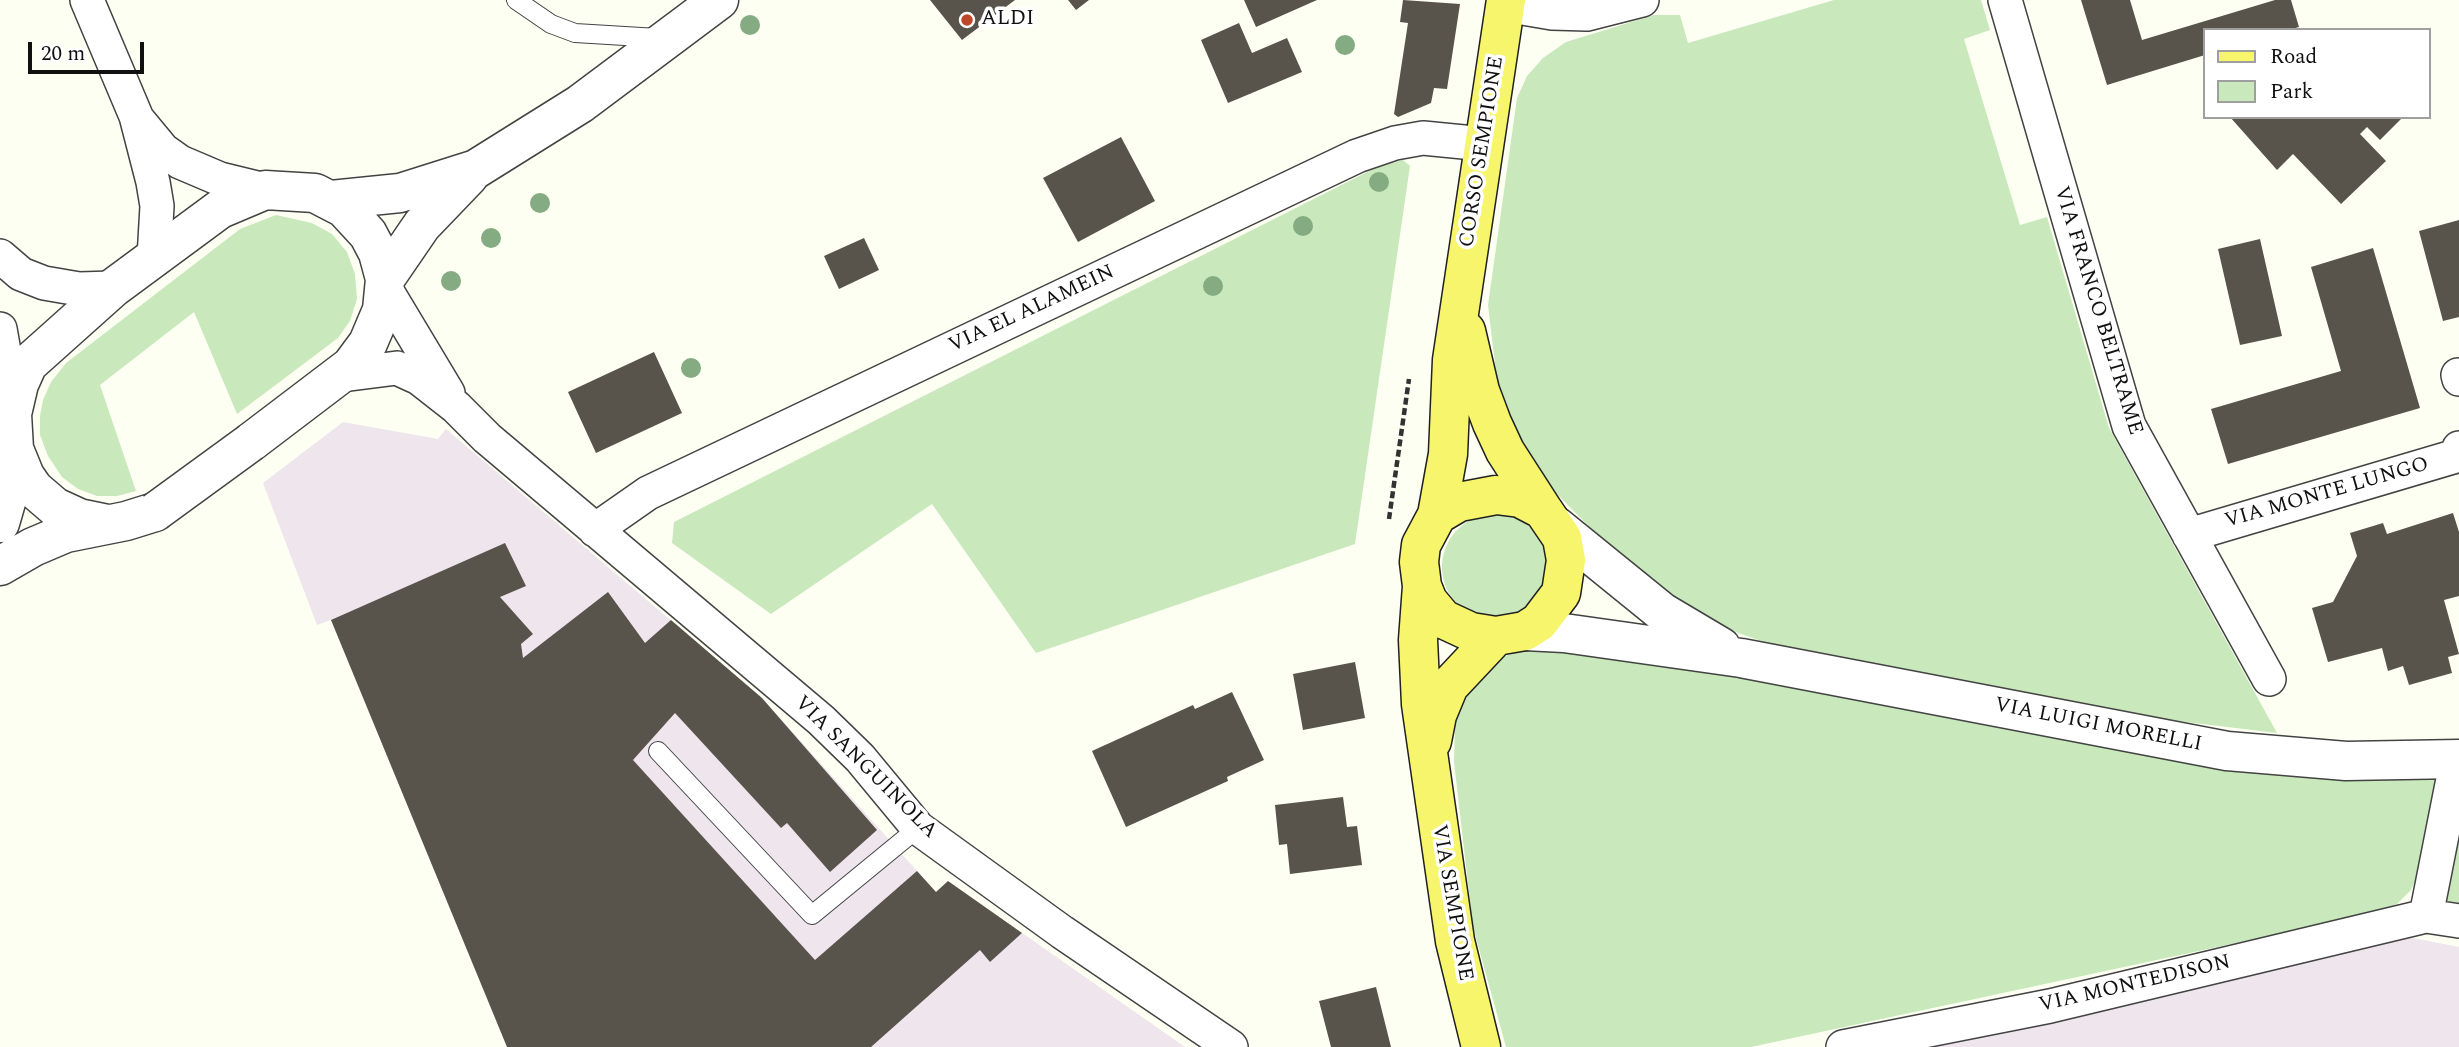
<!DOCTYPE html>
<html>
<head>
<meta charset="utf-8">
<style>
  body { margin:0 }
  #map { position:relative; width:2459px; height:1047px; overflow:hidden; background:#fefff3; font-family:Spectral,serif }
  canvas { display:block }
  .legend { position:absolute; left:2203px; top:28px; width:228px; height:91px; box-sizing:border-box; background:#fff; border:2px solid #9f9f9f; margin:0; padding:9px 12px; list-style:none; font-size:21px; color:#101010 }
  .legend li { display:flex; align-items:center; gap:14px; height:35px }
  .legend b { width:35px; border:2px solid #9f9f9f }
  .scale { position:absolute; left:28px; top:42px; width:116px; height:32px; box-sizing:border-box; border:4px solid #101010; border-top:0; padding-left:9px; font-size:21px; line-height:24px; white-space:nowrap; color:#101010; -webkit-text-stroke:5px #fff; paint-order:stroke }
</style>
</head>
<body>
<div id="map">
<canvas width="2459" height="1047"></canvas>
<ul class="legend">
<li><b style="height:9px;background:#f6f56c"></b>Road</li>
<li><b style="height:19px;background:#c9e9bc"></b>Park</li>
</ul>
<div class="scale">20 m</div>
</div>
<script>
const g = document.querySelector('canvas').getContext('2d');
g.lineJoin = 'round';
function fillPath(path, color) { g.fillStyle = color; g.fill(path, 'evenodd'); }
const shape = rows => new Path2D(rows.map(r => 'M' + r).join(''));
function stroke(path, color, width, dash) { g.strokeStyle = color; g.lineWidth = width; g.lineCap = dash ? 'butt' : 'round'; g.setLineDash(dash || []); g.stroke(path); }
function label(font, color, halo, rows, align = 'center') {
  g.font = font + ' Spectral,serif'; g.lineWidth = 7; g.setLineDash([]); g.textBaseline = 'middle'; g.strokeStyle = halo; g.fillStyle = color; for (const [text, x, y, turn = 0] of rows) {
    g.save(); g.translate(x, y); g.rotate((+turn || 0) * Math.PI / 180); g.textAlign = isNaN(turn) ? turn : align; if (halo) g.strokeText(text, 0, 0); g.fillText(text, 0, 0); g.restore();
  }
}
const industrial = shape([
  [343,422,438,439,446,429,762,698,936,892,948,881,1185,1047,507,1047,331,620,317,625,263,483],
  [2408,937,2459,947,2459,1047,1893,1047]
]);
const green = shape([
  [1834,0,1981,0,1990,30,1964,39,2020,225,2047,217,2109,428,2277,733,2169,720,1917,674,1773,645,1738,633,1683,604,1612,550,1557,494,1534,462,1514,426,1497,381,1488,305,1517,98,1527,76,1543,58,1566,42,1654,15,1680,15,1688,43],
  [1403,160,1410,166,1355,544,1036,653,932,504,771,614,672,543,674,522,1375,168],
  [276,215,312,223,332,234,347,252,355,274,357,299,350,321,338,338,237,414,194,312,100,385,136,491,117,496,97,496,78,489,62,477,48,456,40,435,40,416,43,400,51,382,66,363,240,229],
  '1442 567a53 53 0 1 1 106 0a53 53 0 1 1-106 0Z',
  [1534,647,2436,777,2421,867,2411,890,2397,904,2376,913,1751,1047,1506,1047,1473,927,1454,762,1455,723,1457,708,1481,672,1505,656],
  [2459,796,2459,907,2440,907]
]);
const building = shape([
  [930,0,1015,0,962,40],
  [1068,0,1089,0,1076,10],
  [1244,0,1317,0,1256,27],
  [1403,0,1460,4,1447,89,1434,88,1431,103,1398,117,1394,114,1408,23,1400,22],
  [2081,0,2130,0,2142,40,2275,0,2291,0,2299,27,2288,30,2205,30,2205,55,2107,85],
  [1239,23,1252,53,1287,38,1302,72,1228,103,1201,40],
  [2230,117,2403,117,2380,140,2367,127,2360,134,2386,161,2341,204,2293,154,2277,170],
  [1121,137,1155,201,1078,242,1043,178],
  [2459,220,2459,317,2443,321,2419,231],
  [864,238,879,270,839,289,824,256],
  [2260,239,2282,336,2240,345,2218,249],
  [2373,248,2420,408,2228,464,2211,409,2341,371,2311,267],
  [654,352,682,413,596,453,568,392],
  [2453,513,2459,532,2459,596,2444,600,2459,654,2448,657,2452,673,2409,685,2403,666,2388,671,2382,648,2328,662,2312,608,2333,602,2357,556,2350,533,2383,523,2387,534],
  [505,543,526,586,500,597,533,634,521,644,523,658,608,592,645,643,671,620,762,698,877,830,830,872,787,823,781,828,675,713,633,760,815,960,917,871,936,892,948,881,1022,933,990,962,980,950,871,1047,507,1047,331,620],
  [1355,662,1365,718,1303,730,1293,674],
  [1232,692,1264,760,1227,777,1228,781,1126,827,1092,751,1193,705,1195,709],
  [1343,797,1347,827,1357,826,1362,865,1290,874,1287,844,1279,845,1275,805],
  [1376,987,1391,1047,1331,1047,1319,1001]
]);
const path = shape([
  [1389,519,1409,379]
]);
const service = shape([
  [516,0,551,24,575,33,658,38],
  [658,751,812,915,918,828]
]);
const minor = shape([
  [87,0,136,116,153,182,157,206,154,258],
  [2005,0,2129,426,2269,679],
  [1505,5,1552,13,1587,14,1642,0],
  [139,121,163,150,180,162,220,179,265,190],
  [0,256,21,274,44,283,79,289,113,288],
  [385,288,448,393],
  [0,329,13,402],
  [342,375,397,368,419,378,456,407,487,438,821,720,860,758,918,828,1062,932,1231,1047],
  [2458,375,2459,379],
  [595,530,648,493,1357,156,1395,143,1423,138,1484,144],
  [2189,535,2456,456,2459,448],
  [2426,916,2457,759],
  [1843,1047,2050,1006,2426,916,2459,921]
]);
const tertiary = shape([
  [331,200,400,193,476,169,580,104,719,0],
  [385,279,422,225,469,176],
  [0,523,18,461],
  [108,524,79,518,55,507,34,489,25,476,14,449,12,414,19,384,28,364,113,288,220,209,265,190,315,193,344,208,368,234,378,253,385,279,382,310,368,343,351,366,251,442],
  [1556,526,1662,612,1721,647],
  [0,566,33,547,66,533,126,521,155,512],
  [1525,631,1564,633,1741,658,2227,751,2346,761,2459,759]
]);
const primary = shape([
  [1466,331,1480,391,1492,423,1505,451,1543,510],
  [1496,495,1520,498,1543,510,1562,538,1566,560,1561,593,1539,622,1525,631,1496,636,1471,632,1443,619,1428,601,1422,586,1419,562,1421,545,1437,515,1459,502,1496,495],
  [1437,515,1448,454,1452,360,1506,0],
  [1422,586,1418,640,1421,704,1455,941,1481,1047],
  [1432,741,1437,715,1449,686,1496,636]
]);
const tertiaryBridge = shape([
  [155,512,251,442]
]);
const trees = [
  [750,25],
  [1345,45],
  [1379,182],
  [540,203],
  [1303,226],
  [491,238],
  [451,281],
  [1213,286],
  [691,368]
];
const markers = [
  [967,20,7,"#be4629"]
];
const poiNames = [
  ["ALDI",981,20]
];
const streetNames = [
  ["CORSO SEMPIONE",1483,152,-81],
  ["VIA EL ALAMEIN",1032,310,-25],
  ["VIA FRANCO BELTRAME",2097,311,73],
  ["VIA MONTE LUNGO",2327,494,-16],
  ["VIA LUIGI MORELLI",2098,726,11],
  ["VIA SANGUINOLA",865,768,45],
  ["VIA SEMPIONE",1451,903,80],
  ["VIA MONTEDISON",2135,985,-13]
];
fillPath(industrial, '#eee5ed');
fillPath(green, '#c9e9bc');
fillPath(building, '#58544c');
stroke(service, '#434343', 20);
stroke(minor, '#434343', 36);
stroke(tertiary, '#434343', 41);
stroke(primary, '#212121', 41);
stroke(path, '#323232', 4.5, [7, 3.5]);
stroke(service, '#fff', 18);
stroke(minor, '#fff', 33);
stroke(tertiary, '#fff', 38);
stroke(primary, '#f6f56c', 38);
stroke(tertiaryBridge, '#434343', 41, []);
stroke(tertiaryBridge, '#fff', 38);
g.fillStyle = '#84ab81';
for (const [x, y] of trees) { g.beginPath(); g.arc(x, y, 10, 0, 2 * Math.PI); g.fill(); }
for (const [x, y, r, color] of markers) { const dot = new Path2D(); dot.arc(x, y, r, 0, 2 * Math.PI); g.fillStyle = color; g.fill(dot); stroke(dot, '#fff', 2.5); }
label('21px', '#101010', '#fff', poiNames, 'left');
label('21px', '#101010', '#fff', streetNames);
</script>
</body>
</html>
